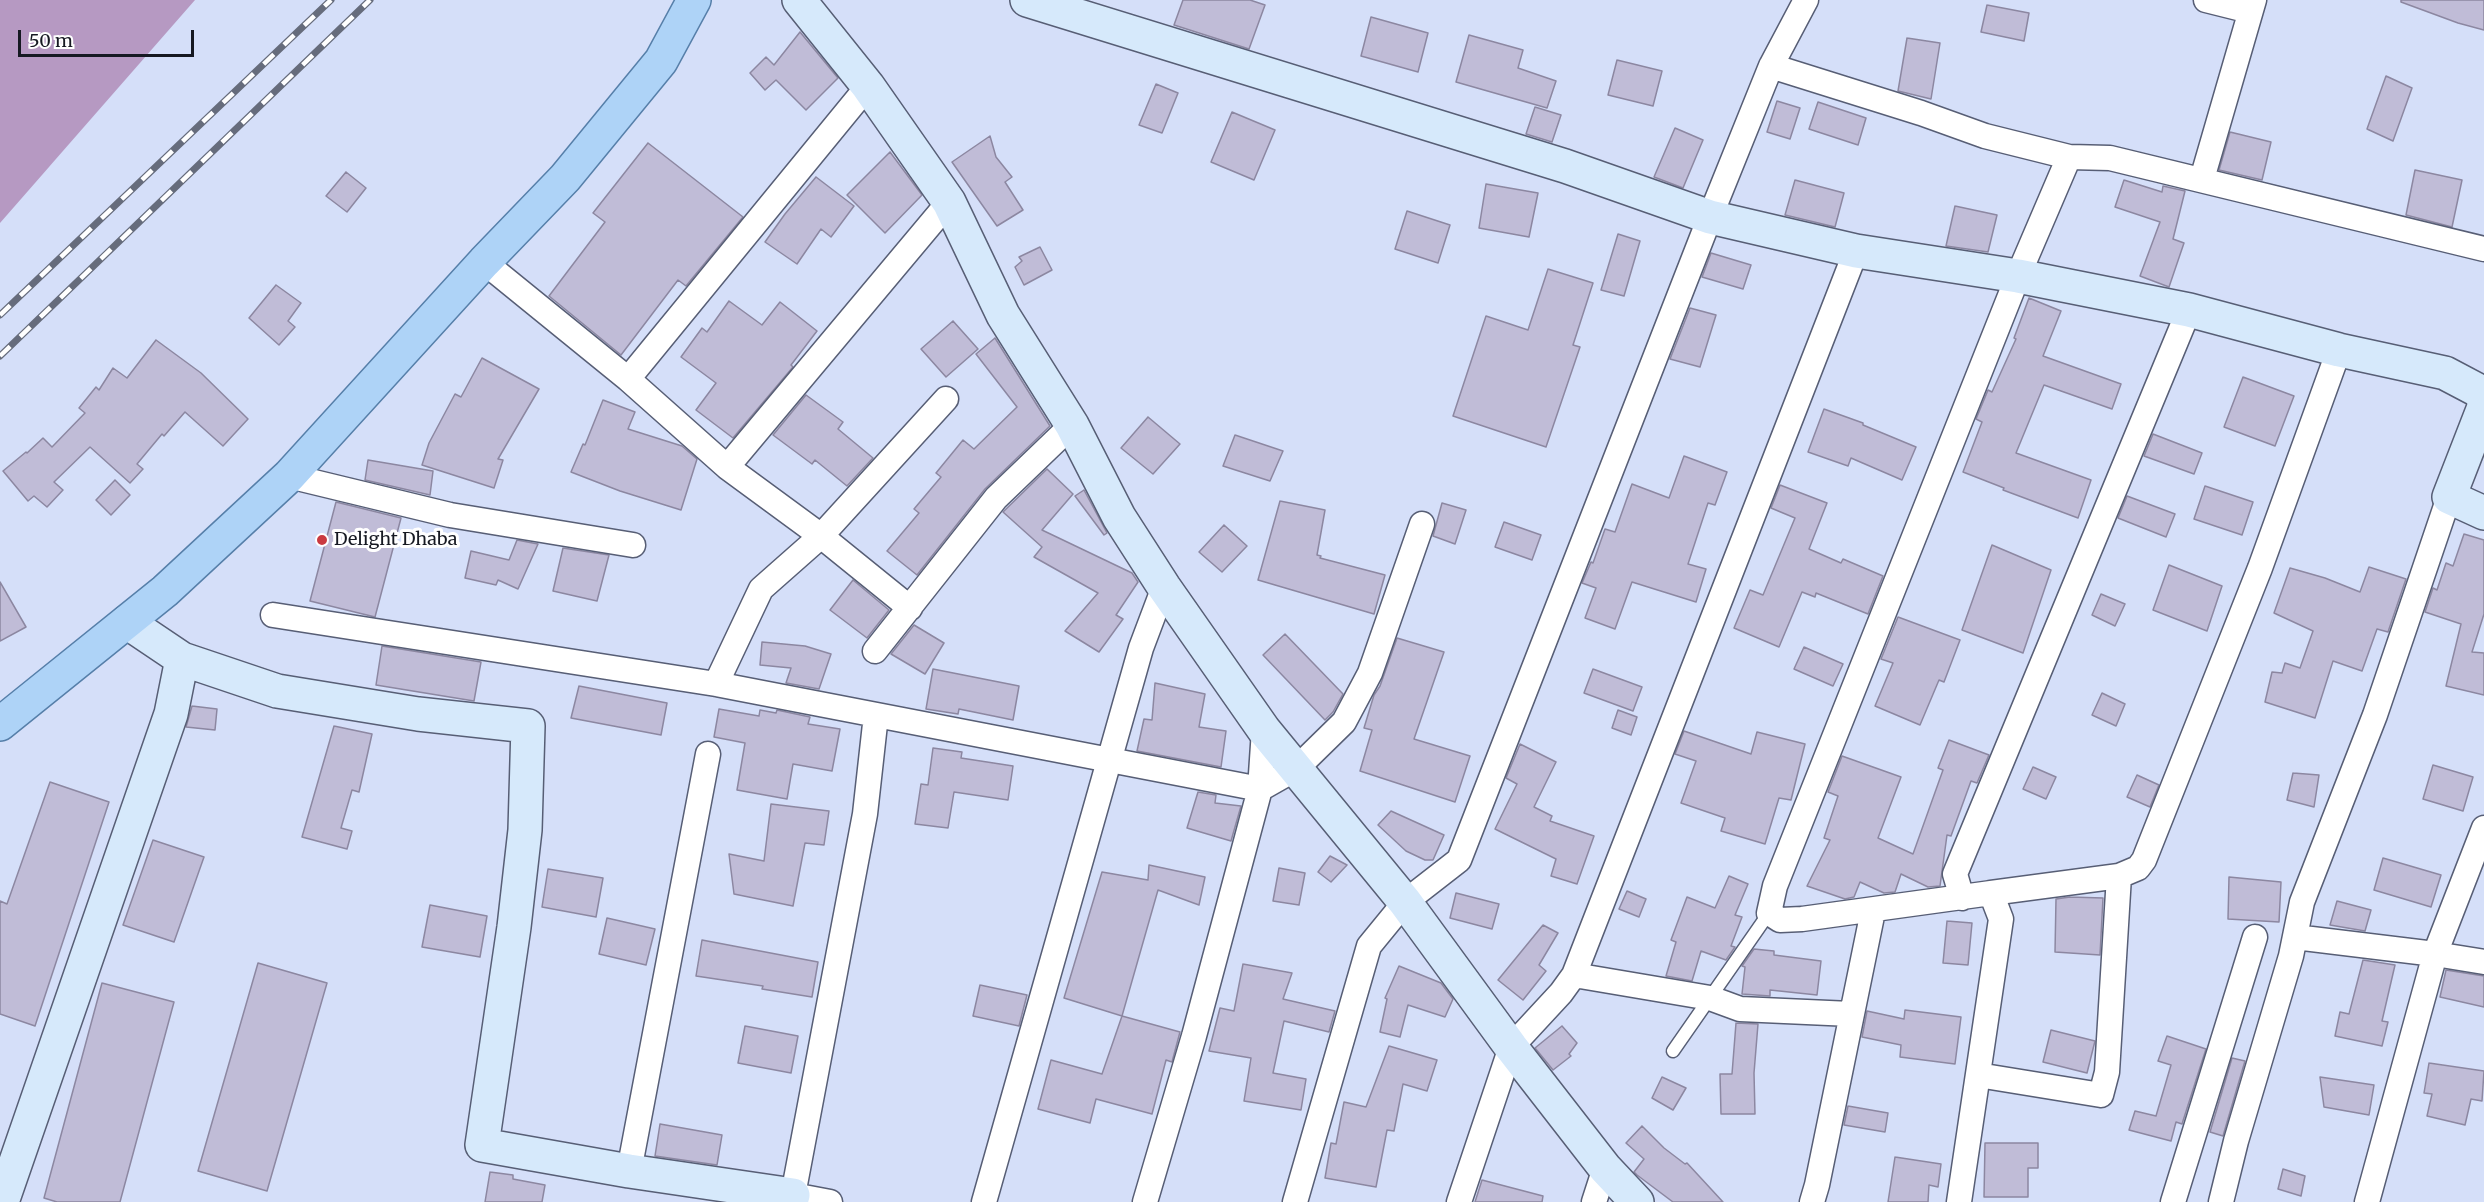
<!DOCTYPE html>
<html>
<head>
<meta charset="utf-8">
<style>
  body { margin:0 }
  #map { position:relative; width:2484px; height:1202px; overflow:hidden; background:#d5dff9; font-family:Merriweather,serif }
  canvas { display:block }
  .scale { position:absolute; left:18px; top:30px; width:176px; height:27px; box-sizing:border-box; border:3px solid #161922; border-top:0; padding-left:8px; font-size:18px; line-height:21px; white-space:nowrap; color:#161922; -webkit-text-stroke:4px #fff; paint-order:stroke }
</style>
</head>
<body>
<div id="map">
<canvas width="2484" height="1202"></canvas>
<div class="scale">50 m</div>
</div>
<script>
const g = document.querySelector('canvas').getContext('2d');
g.lineJoin = 'round';
function fillPath(path, color) { g.fillStyle = color; g.fill(path, 'evenodd'); }
const shape = rows => new Path2D(rows.map(r => 'M' + r).join(''));
function stroke(path, color, width, dash) { g.strokeStyle = color; g.lineWidth = width; g.lineCap = dash ? 'butt' : 'round'; g.setLineDash(dash || []); g.stroke(path); }
function label(font, color, halo, rows, align = 'center') {
  g.font = font + ' Merriweather,serif'; g.lineWidth = 6; g.setLineDash([]); g.textBaseline = 'middle'; g.strokeStyle = halo; g.fillStyle = color; for (const [text, x, y, turn = 0] of rows) {
    g.save(); g.translate(x, y); g.rotate((+turn || 0) * Math.PI / 180); g.textAlign = isNaN(turn) ? turn : align; if (halo) g.strokeText(text, 0, 0); g.fillText(text, 0, 0); g.restore();
  }
}
const forest = shape([
  [0,0,195,0,0,223]
]);
const building = shape([
  [1183,0,1250,0,1265,5,1249,49,1174,25,1183,0],
  [2401,0,2484,0,2484,30,2458,23,2401,2,2401,0],
  [1987,5,2029,13,2024,41,1981,32,1987,5],
  [1371,17,1428,33,1418,72,1361,56,1371,17],
  [800,32,838,78,806,110,776,80,765,90,750,73,766,57,774,65,800,32],
  [1469,35,1523,50,1518,68,1556,81,1547,108,1456,82,1469,35],
  [1907,38,1940,43,1931,99,1898,91,1907,38],
  [1617,60,1662,71,1653,106,1608,95,1617,60],
  [2386,76,2412,88,2393,141,2367,129,2386,76],
  [1156,84,1178,93,1162,133,1139,125,1156,84],
  [1777,101,1800,108,1790,139,1767,132,1777,101],
  [1818,102,1866,118,1858,145,1809,129,1818,102],
  [1535,107,1561,115,1552,142,1526,134,1535,107],
  [1232,112,1275,130,1254,180,1211,162,1232,112],
  [1675,128,1703,140,1683,188,1654,177,1675,128],
  [2230,132,2271,142,2262,180,2219,170,2230,132],
  [990,136,996,157,1012,177,1005,182,1023,210,997,226,952,162,990,136],
  [648,143,743,217,686,286,678,280,621,355,549,296,605,222,593,213,648,143],
  [890,152,922,195,885,233,847,195,890,152],
  [2415,170,2462,180,2452,227,2406,215,2415,170],
  [346,172,366,188,347,212,326,196,346,172],
  [816,177,854,206,831,237,821,229,797,264,765,242,785,214,816,177],
  [1795,180,1844,193,1835,227,1785,215,1795,180],
  [2124,180,2162,192,2163,186,2185,191,2173,239,2184,243,2169,287,2140,276,2160,222,2115,207,2124,180],
  [1486,184,1538,193,1529,237,1479,228,1486,184],
  [1955,206,1997,215,1988,252,1946,246,1955,206],
  [1407,211,1450,225,1438,263,1395,249,1407,211],
  [1618,234,1640,241,1624,296,1601,290,1618,234],
  [1040,247,1052,270,1024,285,1015,267,1022,261,1019,257,1040,247],
  [1711,253,1751,265,1743,289,1702,277,1711,253],
  [1548,269,1593,283,1573,345,1580,347,1546,447,1453,416,1486,316,1528,330,1548,269],
  [276,285,301,303,288,321,295,327,279,345,249,318,276,285],
  [2029,298,2061,311,2043,356,2121,384,2112,409,2044,385,2016,453,2091,480,2078,518,2003,490,2004,488,1963,472,1982,422,1976,419,1988,390,1992,392,2016,339,2014,338,2029,298],
  [729,301,762,325,780,302,817,331,791,365,793,367,733,438,696,410,716,383,681,357,702,328,707,332,729,301],
  [1690,308,1716,315,1700,367,1670,359,1690,308],
  [953,321,978,349,946,377,921,349,953,321],
  [995,338,1050,426,985,489,917,575,887,551,919,513,914,509,941,477,936,473,963,440,974,449,1017,407,976,354,995,338],
  [156,340,201,373,248,419,223,446,185,412,164,436,162,434,137,464,143,469,130,483,90,447,54,482,63,490,47,507,34,496,28,501,3,471,26,452,27,453,43,438,52,447,85,413,79,408,96,387,99,390,113,368,127,378,156,340],
  [482,358,539,389,498,459,503,460,494,488,422,465,429,443,455,394,461,397,482,358],
  [2243,377,2294,396,2275,446,2224,427,2243,377],
  [806,395,843,422,838,429,873,458,847,486,815,460,812,464,773,435,806,395],
  [603,400,635,412,628,429,682,446,697,459,681,510,620,491,571,472,583,444,585,445,603,400],
  [1824,409,1863,423,1863,425,1916,447,1902,480,1851,458,1848,466,1808,452,1824,409],
  [1148,417,1180,444,1153,474,1121,448,1148,417],
  [2153,434,2202,453,2194,474,2144,456,2153,434],
  [1235,435,1283,451,1270,481,1223,466,1235,435],
  [1684,456,1727,472,1715,505,1708,503,1688,564,1706,569,1696,602,1632,582,1615,629,1585,618,1596,588,1582,583,1591,562,1593,563,1605,529,1615,532,1632,484,1669,498,1684,456],
  [368,460,433,471,430,495,365,480,368,460],
  [1047,469,1073,494,1042,530,1132,573,1138,582,1116,615,1123,619,1099,652,1065,631,1098,593,1034,557,1042,547,1003,512,1047,469],
  [115,480,130,495,111,515,96,500,115,480],
  [1780,485,1827,503,1809,549,1841,563,1843,559,1883,576,1868,614,1816,593,1815,597,1802,592,1779,647,1734,628,1750,590,1763,595,1795,518,1771,508,1780,485],
  [2205,486,2253,502,2242,535,2194,519,2205,486],
  [1084,490,1107,533,1104,535,1075,496,1084,490],
  [2127,496,2175,514,2166,537,2118,518,2127,496],
  [1280,501,1325,510,1317,555,1321,556,1320,558,1385,575,1374,614,1258,580,1280,501],
  [336,502,401,518,375,617,310,601,336,502],
  [1442,503,1466,510,1455,544,1433,536,1442,503],
  [1504,522,1541,535,1532,560,1495,547,1504,522],
  [1224,525,1247,546,1222,572,1199,552,1224,525],
  [2464,534,2484,540,2484,614,2472,652,2484,653,2484,695,2446,686,2461,624,2425,612,2433,588,2437,590,2446,563,2453,566,2464,534],
  [517,540,538,544,518,589,498,580,496,585,465,578,471,551,509,560,517,540],
  [1992,545,2051,570,2023,653,1962,630,1992,545],
  [563,548,609,555,597,601,553,591,563,548],
  [2169,565,2222,586,2207,631,2153,610,2169,565],
  [2369,567,2406,579,2388,632,2377,629,2362,671,2333,661,2315,718,2265,702,2272,672,2282,673,2285,663,2300,668,2313,631,2274,613,2290,568,2325,578,2360,592,2369,567],
  [853,580,889,610,867,638,830,610,853,580],
  [0,582,26,627,0,641,0,582],
  [2101,594,2125,604,2115,626,2092,615,2101,594],
  [1898,617,1960,640,1944,682,1939,680,1920,725,1875,706,1893,663,1881,659,1898,617],
  [914,625,944,643,925,674,891,654,914,625],
  [1285,634,1343,694,1333,712,1325,720,1263,655,1285,634],
  [1397,638,1444,652,1414,739,1470,756,1455,802,1360,771,1372,730,1364,728,1374,695,1380,686,1397,638],
  [762,642,805,646,831,654,819,689,786,683,791,668,760,665,762,642],
  [382,646,481,662,474,701,376,685,382,646],
  [1804,647,1843,664,1833,686,1794,669,1804,647],
  [933,669,1019,686,1013,720,959,709,958,714,926,709,933,669],
  [1593,669,1642,687,1633,711,1584,693,1593,669],
  [1155,683,1205,694,1199,727,1226,731,1221,767,1137,751,1144,719,1152,720,1155,683],
  [579,686,667,703,661,735,571,718,579,686],
  [2102,693,2125,704,2116,726,2092,715,2102,693],
  [192,706,217,709,215,730,186,727,192,706],
  [719,709,759,716,760,710,776,713,777,710,810,717,808,724,840,729,832,771,793,764,787,799,737,790,745,743,714,737,719,709],
  [1618,710,1637,717,1631,735,1612,728,1618,710],
  [334,726,372,734,359,792,352,790,341,828,352,831,347,849,302,837,334,726],
  [1684,731,1751,754,1757,732,1805,744,1791,800,1779,798,1765,844,1721,831,1725,818,1681,803,1696,761,1675,754,1684,731],
  [1949,740,1989,755,1977,783,1971,781,1951,836,1947,835,1940,886,1928,887,1901,874,1895,892,1884,893,1860,882,1854,897,1845,899,1807,886,1830,840,1824,838,1838,796,1828,792,1842,756,1901,777,1878,838,1913,854,1943,770,1938,768,1949,740],
  [1520,744,1556,762,1534,807,1552,816,1550,821,1594,836,1577,884,1551,876,1556,859,1495,829,1517,784,1506,778,1520,744],
  [933,748,962,752,961,758,1013,766,1008,800,954,792,948,828,915,824,921,784,928,785,933,748],
  [2433,765,2473,777,2463,811,2423,799,2433,765],
  [2033,767,2056,777,2046,799,2023,789,2033,767],
  [2293,773,2319,775,2314,807,2287,800,2293,773],
  [2137,775,2159,785,2150,807,2127,797,2137,775],
  [50,782,109,802,35,1026,0,1014,0,901,7,904,50,782],
  [1198,792,1216,795,1215,803,1241,806,1231,841,1187,828,1198,792],
  [771,804,829,811,824,845,805,843,793,906,734,894,729,854,764,861,771,804],
  [1391,811,1444,835,1433,860,1425,860,1406,851,1378,825,1391,811],
  [153,840,204,857,174,942,123,925,153,840],
  [1330,856,1347,865,1331,882,1318,872,1330,856],
  [2383,858,2441,875,2431,907,2374,890,2383,858],
  [1149,865,1205,877,1199,905,1158,890,1122,1016,1064,998,1102,872,1148,880,1149,865],
  [1279,868,1305,873,1299,905,1273,901,1279,868],
  [548,869,603,878,596,917,542,907,548,869],
  [1729,876,1748,884,1735,915,1742,917,1731,946,1735,947,1726,960,1701,951,1692,981,1666,976,1676,942,1671,940,1687,897,1715,908,1729,876],
  [2229,877,2281,882,2279,922,2228,919,2229,877],
  [1627,891,1646,899,1639,917,1619,909,1627,891],
  [1456,893,1499,904,1492,929,1450,918,1456,893],
  [2070,897,2103,898,2100,955,2055,952,2056,899,2070,897],
  [2337,901,2371,910,2365,931,2330,925,2337,901],
  [430,905,487,916,480,957,422,947,430,905],
  [607,918,655,929,646,965,599,954,607,918],
  [1947,921,1972,923,1968,965,1943,963,1947,921],
  [1543,925,1558,933,1539,965,1546,971,1523,1000,1498,980,1543,925],
  [702,940,818,962,812,997,762,989,763,986,696,976,702,940],
  [1754,949,1774,951,1774,955,1821,961,1817,995,1770,990,1770,996,1742,994,1745,967,1742,966,1754,949],
  [2363,960,2395,965,2382,1021,2388,1022,2382,1046,2335,1036,2340,1012,2349,1014,2363,960],
  [258,963,327,983,267,1191,198,1171,258,963],
  [1243,964,1292,973,1283,999,1335,1011,1329,1032,1284,1021,1273,1073,1306,1079,1301,1110,1244,1101,1251,1058,1209,1051,1220,1008,1234,1011,1243,964],
  [1399,966,1441,983,1453,999,1445,1017,1408,1005,1400,1037,1380,1032,1387,999,1385,998,1399,966],
  [2446,970,2484,976,2484,1007,2440,997,2446,970],
  [102,983,174,1002,120,1202,57,1202,44,1198,102,983],
  [980,985,1027,995,1019,1026,973,1016,980,985],
  [1905,1010,1961,1017,1955,1064,1900,1057,1901,1045,1862,1037,1867,1011,1904,1019,1905,1010],
  [1122,1016,1180,1032,1172,1062,1166,1060,1152,1114,1096,1099,1090,1123,1038,1109,1051,1060,1102,1074,1122,1016],
  [1736,1023,1758,1024,1754,1073,1755,1114,1721,1114,1720,1074,1732,1074,1736,1023],
  [745,1026,798,1036,791,1073,738,1063,745,1026],
  [1562,1026,1577,1043,1569,1054,1571,1056,1553,1070,1535,1048,1562,1026],
  [2051,1030,2095,1041,2087,1073,2043,1062,2051,1030],
  [2167,1036,2206,1049,2182,1124,2176,1122,2171,1141,2129,1130,2135,1111,2156,1116,2171,1065,2158,1061,2167,1036],
  [1389,1046,1437,1060,1427,1091,1403,1084,1394,1131,1387,1130,1376,1187,1325,1178,1331,1143,1336,1144,1344,1102,1366,1107,1389,1046],
  [2232,1058,2245,1061,2223,1136,2210,1132,2232,1058],
  [2429,1063,2484,1071,2482,1101,2471,1099,2465,1125,2427,1116,2432,1094,2424,1093,2429,1063],
  [1662,1077,1686,1088,1673,1110,1652,1098,1662,1077],
  [2320,1077,2374,1085,2369,1115,2324,1107,2320,1077],
  [1848,1106,1888,1113,1885,1132,1844,1125,1848,1106],
  [660,1124,722,1135,717,1165,655,1156,660,1124],
  [1642,1126,1664,1148,1685,1164,1687,1163,1723,1202,1673,1202,1637,1175,1634,1172,1644,1159,1626,1143,1642,1126],
  [1985,1143,2038,1143,2038,1168,2028,1168,2028,1197,1984,1197,1985,1143],
  [1895,1157,1941,1164,1938,1187,1929,1185,1928,1202,1888,1202,1895,1157],
  [2283,1169,2305,1176,2301,1196,2278,1189,2283,1169],
  [490,1172,513,1175,513,1179,545,1185,542,1202,485,1202,490,1172],
  [1482,1180,1543,1196,1542,1202,1475,1202,1482,1180]
]);
const lane = shape([
  [1673,1051,1769,913]
]);
const street = shape([
  [2206,0,2250,11],
  [1771,66,1921,113,1985,136,2069,157],
  [2202,179,2254,0],
  [484,262,628,379,727,467,821,536,910,608],
  [628,379,868,86],
  [727,467,949,202],
  [289,476,450,515,633,545],
  [273,615,716,684,1260,789,1297,768,1344,722,1370,673,1422,524],
  [875,651,996,498,1072,425],
  [716,684,761,589,821,536,946,399],
  [1991,893,2119,876,2138,868,2144,860,2260,568,2339,350],
  [1962,898,1955,874,2189,310],
  [2295,937,2435,954,2484,962],
  [1574,975,1710,998,1740,1009,1851,1014],
  [1978,1075,2101,1095,2107,1072,2119,876],
  [629,1171,708,754],
  [830,1202,793,1195,865,814,876,715],
  [984,1202,1141,648,1164,587],
  [1145,1202,1194,1036,1260,789,1264,730],
  [1295,1202,1369,946,1405,902,1459,860,1710,217,1771,66,1806,0],
  [1459,1202,1511,1047,1561,993,1574,975,1856,251],
  [1594,1202,1605,1168],
  [1812,1202,1817,1185,1873,911],
  [1959,1202,2001,919,1991,893,1802,919,1780,920,1769,913,1775,886,2018,276,2069,157,2110,158,2484,249],
  [2173,1202,2255,937],
  [2221,1202,2236,1141,2291,956,2302,902,2375,715,2449,497],
  [2367,1202,2435,954,2484,828]
]);
const secondary = shape([
  [799,0,868,86,949,202,1003,315,1072,425,1119,517,1164,587,1264,730,1405,902,1511,1047,1605,1168,1637,1202],
  [1027,0,1565,166,1710,217,1856,251,2018,276,2189,310,2339,350,2445,373,2483,393,2484,407,2449,497,2484,513],
  [127,622,182,659,277,691,418,714,528,726,525,830,514,927,482,1145,629,1171,793,1195,791,1202],
  [2,1202,171,714,182,659]
]);
const primary = shape([
  [0,724,165,591,289,476,484,262,565,178,661,61,694,0]
]);
const rail = shape([
  [0,315,331,0],
  [0,356,370,0]
]);
const markers = [
  [322,540,6,"#ca3a40"]
];
const poiNames = [
  ["Delight Dhaba",334,540]
];
fillPath(forest, '#b699c2');
fillPath(building, '#c0bcd7');
stroke(building, '#8c87a1', 1.5);
stroke(lane, '#575e75', 15);
stroke(street, '#575e75', 27);
stroke(secondary, '#575e75', 36);
stroke(primary, '#567fa9', 36);
stroke(lane, '#fff', 12);
stroke(street, '#fff', 24);
stroke(secondary, '#d6e9fb', 33);
stroke(primary, '#aed3f7', 33);
stroke(rail, '#666c7c', 7);
stroke(rail, '#fff', 4.5, [14]);
for (const [x, y, r, color] of markers) { const dot = new Path2D(); dot.arc(x, y, r, 0, 2 * Math.PI); g.fillStyle = color; g.fill(dot); stroke(dot, '#fff', 2); }
label('18px', '#161922', '#fff', poiNames, 'left');
</script>
</body>
</html>
